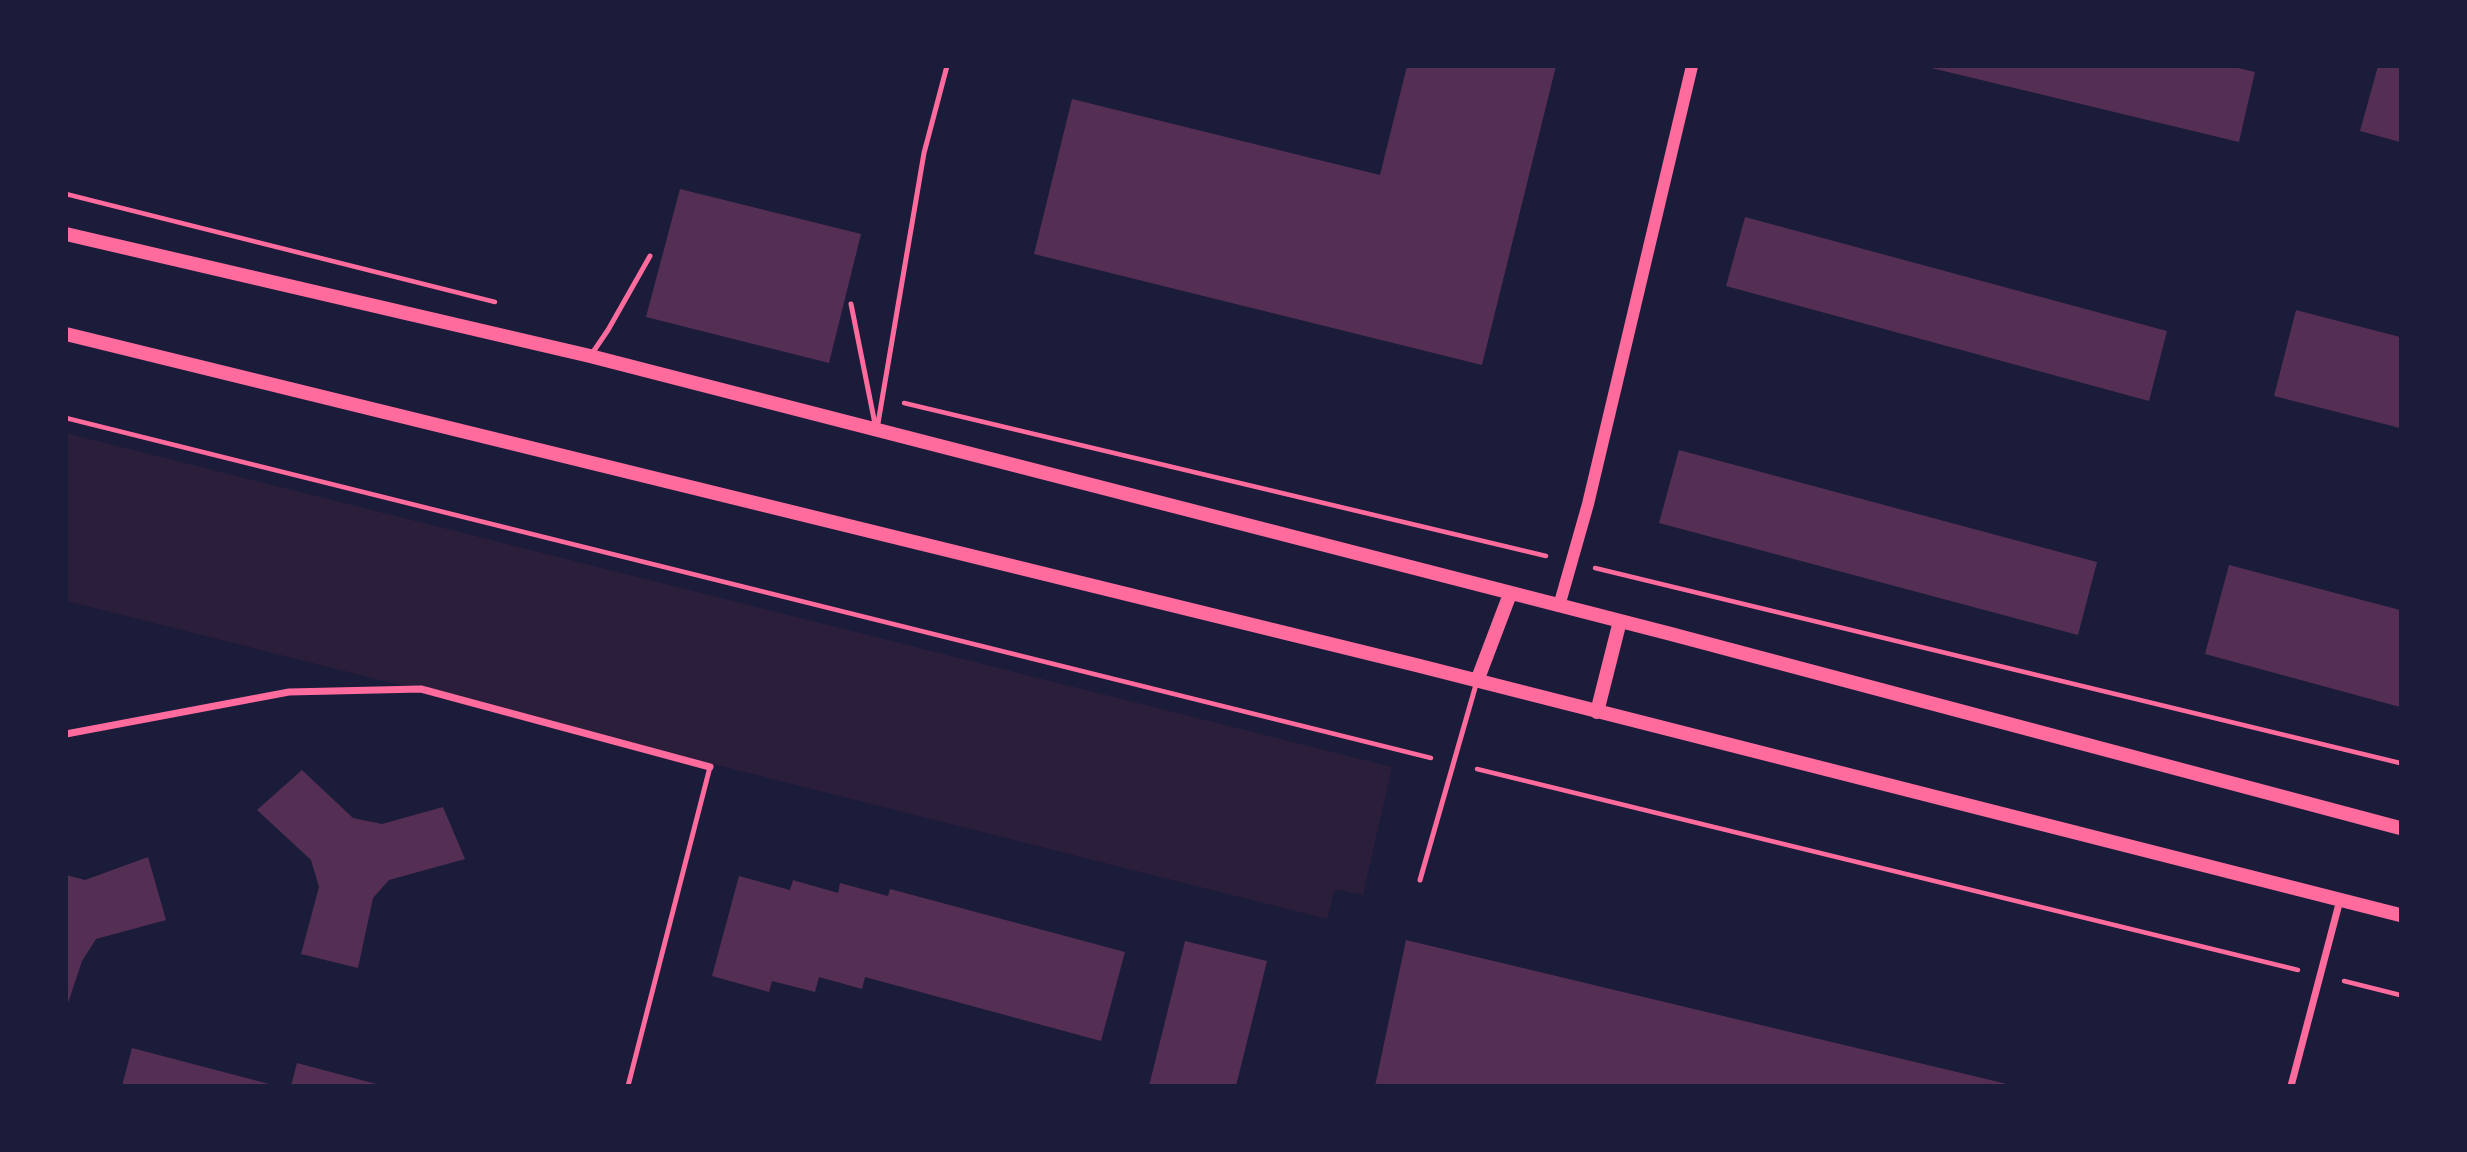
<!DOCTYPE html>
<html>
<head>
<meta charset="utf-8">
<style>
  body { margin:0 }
  #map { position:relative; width:2467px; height:1152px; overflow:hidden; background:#1b1b3a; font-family:"Exo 2",sans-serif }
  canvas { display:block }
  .frame { position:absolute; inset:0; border:68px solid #1b1b3a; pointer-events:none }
</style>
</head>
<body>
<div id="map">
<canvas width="2467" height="1152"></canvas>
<div class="frame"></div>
</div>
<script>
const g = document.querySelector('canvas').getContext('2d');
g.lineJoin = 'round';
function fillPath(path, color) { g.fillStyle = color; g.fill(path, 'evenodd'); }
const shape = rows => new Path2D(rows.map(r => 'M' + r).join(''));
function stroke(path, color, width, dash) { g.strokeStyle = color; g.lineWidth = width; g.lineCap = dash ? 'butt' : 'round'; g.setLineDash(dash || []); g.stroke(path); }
const green = shape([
  [66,433,1392,767,1363,895,1335,889,1327,919,67,601]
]);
const building = shape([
  [1407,66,1556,66,1482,365,1034,254,1072,99,1380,175],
  [1923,66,2230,66,2255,72,2239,142],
  [2378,66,2400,66,2400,142,2360,131],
  [680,189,861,234,829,363,646,317],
  [1745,217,2167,331,2149,401,1726,286],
  [2296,310,2400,337,2400,428,2274,396],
  [1679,450,2097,562,2078,635,1659,523],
  [2229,565,2400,610,2400,707,2205,654],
  [302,770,353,818,382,824,443,807,465,859,389,880,373,898,358,968,301,954,319,887,311,860,257,810],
  [148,857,166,920,96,939,82,961,66,1009,66,875,85,880],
  [739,876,790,890,793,880,838,893,840,883,888,896,890,889,1125,952,1101,1041,865,977,862,989,819,977,815,992,772,981,769,992,712,976],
  [1406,940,2007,1084,2007,1086,1375,1086],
  [1185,941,1267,961,1236,1086,1149,1086],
  [132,1048,273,1085,273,1086,122,1086],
  [297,1063,380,1085,380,1086,291,1086]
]);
const path = shape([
  [66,194,495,302],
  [904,403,1546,556],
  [66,418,1431,758],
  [1595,568,2400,763],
  [1477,769,2298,970],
  [2344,981,2400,995]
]);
const service = shape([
  [851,304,876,429],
  [591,355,608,330,650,256],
  [877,429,924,153,947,66],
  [1420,880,1477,681],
  [628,1086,710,767]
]);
const minor = shape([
  [66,734,289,692,421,689,710,767],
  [2291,1086,2340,900]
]);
const tertiary = shape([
  [1559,606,1588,504,1692,66]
]);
const secondary = shape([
  [66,234,590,356,1671,634,2400,828],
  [66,334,1416,665,2400,915],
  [1477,681,1510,594],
  [1597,712,1620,621]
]);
fillPath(green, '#2a1e3b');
fillPath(building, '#542f53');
stroke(path, '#ff6b9d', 4.5);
stroke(service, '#ff6b9d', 5);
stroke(minor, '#ff6b9d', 7);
stroke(tertiary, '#ff6b9d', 12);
stroke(secondary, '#ff6b9d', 14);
</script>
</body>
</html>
